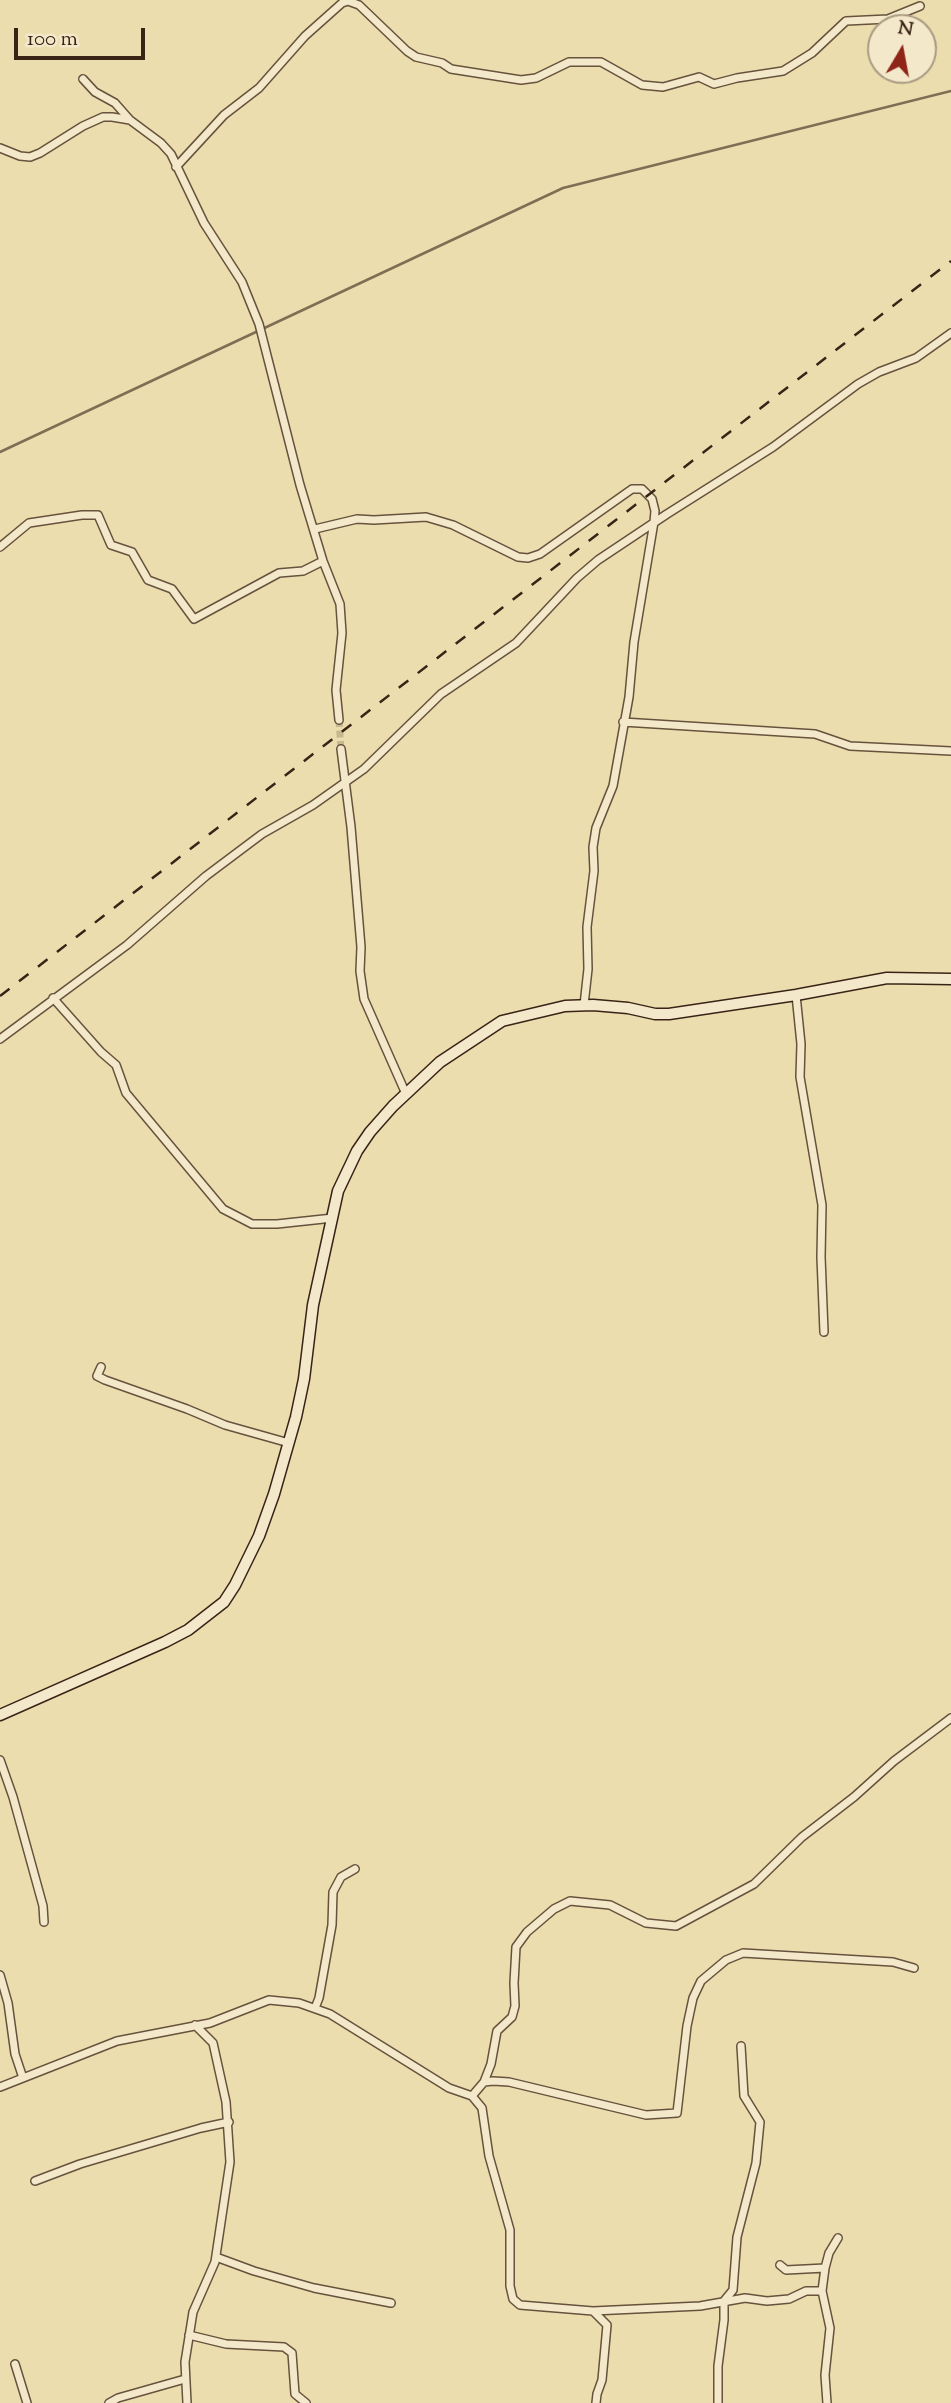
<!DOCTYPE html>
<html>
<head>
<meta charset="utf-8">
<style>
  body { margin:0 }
  #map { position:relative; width:951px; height:2403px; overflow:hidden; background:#ecddae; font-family:"Sorts Mill Goudy",serif }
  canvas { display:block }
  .north { position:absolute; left:867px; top:14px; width:70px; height:70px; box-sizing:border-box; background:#f3e9ca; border:2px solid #a99a82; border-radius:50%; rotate:10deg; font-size:19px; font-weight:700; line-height:28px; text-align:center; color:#392317 }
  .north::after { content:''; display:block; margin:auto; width:24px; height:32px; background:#8f2418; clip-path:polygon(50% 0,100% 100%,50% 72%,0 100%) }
  .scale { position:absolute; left:14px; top:28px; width:131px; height:32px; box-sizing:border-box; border:4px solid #392317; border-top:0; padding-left:9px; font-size:21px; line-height:24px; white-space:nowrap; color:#392317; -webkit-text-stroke:5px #f3e9ca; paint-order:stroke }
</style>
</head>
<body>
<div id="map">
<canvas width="951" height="2403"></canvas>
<div class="north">N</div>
<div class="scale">100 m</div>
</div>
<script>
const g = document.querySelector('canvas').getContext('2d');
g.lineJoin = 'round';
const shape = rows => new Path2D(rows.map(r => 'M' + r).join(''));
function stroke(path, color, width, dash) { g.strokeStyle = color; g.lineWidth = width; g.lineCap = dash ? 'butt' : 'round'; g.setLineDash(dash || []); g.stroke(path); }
const stream = shape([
  [0,452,563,188,951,91]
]);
const streetTunnel = shape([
  [339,720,341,749]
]);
const street = shape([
  [83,79,95,92,115,103,130,120],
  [0,148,20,156,30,157,40,153,83,126,103,117,112,117,130,120,161,143,171,154,204,223,242,282,259,324,300,485,323,561,340,604,342,633,336,690,339,720],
  [176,167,224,115,259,88,305,36,342,3,348,1,359,5,407,51,416,57,442,63,451,69,521,80,536,78,569,62,601,62,642,85,663,87,699,77,714,84,737,78,783,71,812,53,846,21,888,19,920,6],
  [315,529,357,519,374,520,426,517,453,525,518,557,528,558,540,554,632,489,642,489,652,499,655,511,654,522,634,642,629,697,613,786,596,828,593,847,594,871,587,927,588,969,584,1005],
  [0,547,29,523,82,515,98,515,111,545,132,552,148,580,172,589,194,619,279,573,303,571,323,561],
  [623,722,815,734,850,746,951,751],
  [341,749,351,827,361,947,360,971,364,999,406,1094],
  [796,995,801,1044,800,1077,822,1205,821,1257,824,1332],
  [53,998,101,1052,116,1065,126,1093,223,1209,252,1224,277,1224,333,1218],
  [0,1039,127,945,206,876,262,834,313,805,364,769,441,694,516,643,577,578,598,560,667,514,773,447,858,384,879,372,916,358,951,333],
  [101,1367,97,1376,105,1380,187,1409,225,1425,289,1443],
  [0,1760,13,1797,43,1906,44,1922],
  [0,1975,8,2003,15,2054,23,2078],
  [315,2008,319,1998,332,1925,333,1892,341,1877,355,1869],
  [484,2082,491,2064,497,2031,512,2017,515,2006,514,1983,516,1947,527,1932,554,1909,570,1901,610,1905,646,1923,676,1926,754,1884,802,1837,854,1797,894,1761,951,1718],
  [0,2087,117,2041,210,2023,269,2000,299,2003,330,2014,449,2088,472,2096,482,2108,489,2156,510,2230,510,2286,513,2299,520,2305,593,2311,607,2325,602,2380,597,2394,596,2403],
  [472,2096,484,2082,493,2081,509,2082,646,2115,677,2113,687,2026,693,1998,701,1981,726,1960,743,1953,893,1962,914,1968],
  [35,2181,80,2164,201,2128,229,2122],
  [216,2257,254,2271,314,2288,391,2303],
  [780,2265,786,2270,825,2268],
  [822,2291,830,2328,825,2375,827,2403],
  [593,2311,700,2306,745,2298,767,2301,789,2299,806,2291,822,2291,825,2268,829,2253,838,2238],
  [189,2335,226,2344,284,2347,292,2353,295,2394,306,2403],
  [15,2364,27,2403],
  [109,2403,118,2398,185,2379],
  [187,2403,185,2362,193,2312,215,2262,230,2162,226,2102,213,2043,195,2025],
  [718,2403,718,2366,724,2320,724,2301,733,2290,737,2237,756,2163,760,2122,744,2096,741,2046]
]);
const secondary = shape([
  [0,1715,165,1642,188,1630,224,1602,235,1585,259,1536,274,1494,296,1417,304,1379,313,1305,338,1191,357,1151,370,1132,393,1106,440,1062,502,1021,565,1006,593,1005,628,1008,655,1014,669,1014,796,995,887,978,951,979]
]);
const rail = shape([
  [0,996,951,261]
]);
stroke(stream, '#806d53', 2.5);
stroke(streetTunnel, '#c8b890', 7, [7, 3.5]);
stroke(street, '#66523d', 10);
stroke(secondary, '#392317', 13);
stroke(street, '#f3e9ca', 7);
stroke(secondary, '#f3e9ca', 10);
stroke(rail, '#392317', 2.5, [12, 12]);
</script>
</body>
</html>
